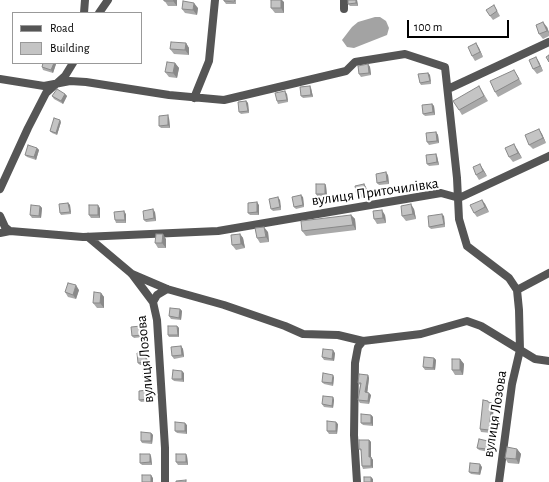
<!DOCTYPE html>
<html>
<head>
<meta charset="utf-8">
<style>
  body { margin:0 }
  #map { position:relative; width:549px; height:482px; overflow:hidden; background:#fff; font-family:"Alegreya Sans",sans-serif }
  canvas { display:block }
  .legend { position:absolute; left:12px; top:12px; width:130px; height:52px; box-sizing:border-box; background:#fff; border:1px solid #999; margin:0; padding:5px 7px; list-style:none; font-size:12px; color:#000 }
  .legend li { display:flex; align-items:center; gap:8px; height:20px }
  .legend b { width:20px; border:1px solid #999 }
  .scale { position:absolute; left:407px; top:20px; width:102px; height:18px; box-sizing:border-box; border:2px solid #000; border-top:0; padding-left:5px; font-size:12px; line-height:14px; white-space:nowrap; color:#000; -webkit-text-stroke:3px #fff; paint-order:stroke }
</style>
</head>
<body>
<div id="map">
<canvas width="549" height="482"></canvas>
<ul class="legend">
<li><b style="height:5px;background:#555"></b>Road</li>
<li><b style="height:11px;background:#c4c4c4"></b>Building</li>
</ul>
<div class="scale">100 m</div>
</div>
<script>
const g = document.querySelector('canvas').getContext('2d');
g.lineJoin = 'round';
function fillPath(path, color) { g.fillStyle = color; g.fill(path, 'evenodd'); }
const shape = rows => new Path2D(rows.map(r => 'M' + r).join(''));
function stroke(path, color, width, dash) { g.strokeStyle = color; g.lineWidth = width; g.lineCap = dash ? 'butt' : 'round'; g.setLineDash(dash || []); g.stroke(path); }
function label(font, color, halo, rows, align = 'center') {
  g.font = font + ' "Alegreya Sans",sans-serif'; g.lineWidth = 4; g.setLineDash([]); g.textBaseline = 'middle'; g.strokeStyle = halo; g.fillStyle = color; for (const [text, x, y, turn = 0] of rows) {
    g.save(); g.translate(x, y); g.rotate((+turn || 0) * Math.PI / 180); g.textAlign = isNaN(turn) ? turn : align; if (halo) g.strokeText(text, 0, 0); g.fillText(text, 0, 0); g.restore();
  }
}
const water = shape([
  [375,17,380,17,386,21,389,28,387,35,354,48,347,47,342,40,352,27,358,22]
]);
const minor = shape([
  [344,0,344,9],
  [84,13,85,0],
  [99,13,108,0],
  [0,79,44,86,70,81,86,82,169,95,224,100,346,71,355,62,405,54,445,67,457,178,459,219,467,246,509,278,517,290,519,310,520,350,512,384,499,482],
  [448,89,549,42],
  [194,98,209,61,215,0],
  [0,189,28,128,46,93,65,76,73,63],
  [459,198,549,156],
  [0,216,5,227,10,231],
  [0,233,10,231,83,237,218,231,441,193,459,198],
  [88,237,132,274,153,302,157,320,165,448,165,482],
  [132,274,167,289,224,305,285,326,303,334,338,335,363,341,421,334,467,321,481,326,535,359,549,361],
  [517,290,549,273],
  [153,302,157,295,167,289],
  [357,482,354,435,355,363,358,347,363,341]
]);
const wall = shape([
  [164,0,177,0,177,6,168,6],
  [236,0,236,4,226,4,224,1],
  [357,0,358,6,350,6,348,4],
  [284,2,284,13,275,13,271,8],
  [494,5,500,16,493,20,490,16],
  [198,8,197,15,185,13,182,9],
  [547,27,549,32,549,36,543,39,539,34],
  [186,43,189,48,189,55,174,54,170,49],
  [476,43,479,48,483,57,475,61,472,56],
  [536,57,539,62,543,71,537,74,533,69],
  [43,63,55,63,56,64,53,73,43,70,42,67],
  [175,63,179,68,177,78,169,77,165,72],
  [368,64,370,67,371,75,361,77,359,74],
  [428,73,430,75,431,84,421,85,420,83],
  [517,75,522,84,498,97,495,92],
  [310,86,311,88,313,97,303,98,301,96],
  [479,86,488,101,462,115,459,110],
  [65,94,67,96,63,104,54,99,52,96],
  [287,94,288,102,278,104,277,101],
  [246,101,248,103,249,113,241,114,239,112],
  [432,104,434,106,435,115,425,116,423,114],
  [169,118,170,128,161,128,159,126],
  [61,122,57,135,52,133,50,131],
  [539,129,542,134,546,143,533,149,529,145],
  [436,132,438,135,439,143,429,145,427,142],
  [37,148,39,150,36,160,27,157,25,155],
  [517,149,522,158,513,162,509,157],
  [436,154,437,156,439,165,429,166,427,164],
  [483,169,487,176,479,180,476,175],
  [388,175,389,184,379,185,377,183],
  [325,184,326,186,327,196,318,197,316,194],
  [364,184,366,187,368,196,359,198,357,196],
  [303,197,304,207,296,209,294,207],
  [280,200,281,210,273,211,271,209],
  [482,200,485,204,489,212,477,217,474,213],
  [68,203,70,205,71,214,61,215,60,213],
  [259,205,259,215,250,215,248,213],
  [40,206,42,208,41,218,32,218,30,215],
  [100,208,100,218,91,218,89,215],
  [414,209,416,219,406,221,402,216],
  [155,212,156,221,146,222,144,220],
  [126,214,126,223,116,223,115,220],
  [351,215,355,219,356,230,306,236,302,231],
  [385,215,386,223,377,224,374,219],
  [444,216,445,227,431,229,429,227],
  [268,232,269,242,260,243,257,238],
  [240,234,243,238,245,248,236,250,232,245],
  [166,239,166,248,158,248,155,243],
  [79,290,76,299,68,297,65,292],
  [101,293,104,297,104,308,97,308,93,303],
  [180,309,182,311,181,320,171,319,169,316],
  [141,326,142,329,143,337,134,338,132,336],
  [177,326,179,328,179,337,169,337,168,335],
  [181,346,183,349,184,357,174,359,172,356],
  [335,353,334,361,324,360,322,357],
  [147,355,148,364,140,365,138,363],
  [434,358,436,360,435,370,425,370,423,367],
  [460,359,464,364,463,375,455,375,452,370],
  [148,368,150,371,150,380,145,380,143,378],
  [184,373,184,382,174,381,172,379],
  [368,375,369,378,367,393,371,395,369,404,360,403,358,400,360,385,358,383],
  [334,377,333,386,324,384,322,382],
  [148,390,150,393,151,401,141,402,139,400],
  [333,397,334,400,333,408,324,407,322,404],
  [490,403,492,403,494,406,491,433,481,432,480,429],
  [371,415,373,417,373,426,363,425,361,423],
  [338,424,337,434,329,434,327,431],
  [187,425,187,434,177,433,175,431],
  [151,433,153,435,152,444,142,443,141,441],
  [369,440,371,442,371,457,373,460,373,468,363,469,362,466,361,451,359,449],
  [490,443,489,452,479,450,477,448],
  [517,449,521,454,519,464,508,463,505,458],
  [151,456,152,465,142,465,140,463],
  [187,456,188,465,178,465,176,462],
  [482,467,480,475,471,474,469,472]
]);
const shadedWall = shape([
  [174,0,177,0,177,6,173,1],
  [281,0,282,0,284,2,284,13,281,8],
  [356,0,357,0,358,6,356,3],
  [194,3,198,8,197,15,193,10],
  [543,22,547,27,549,33,547,31],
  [186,43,189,48,189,55,185,50],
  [476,43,479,48,483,57,480,52],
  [536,57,539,62,543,71,540,66],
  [54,63,55,63,56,64,53,73,51,70],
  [175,63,179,68,177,78,173,73],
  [368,64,370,67,371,75,369,73],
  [428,73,430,75,431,84,430,81],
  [310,86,311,88,313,97,311,95],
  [285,91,287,94,288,102,287,100],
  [65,94,67,96,63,104,61,101],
  [246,101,248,103,249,113,248,111],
  [432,104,434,106,435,115,433,112],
  [168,115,169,118,170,128,168,125],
  [60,120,61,122,57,135,56,133],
  [539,129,542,134,546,143,543,138],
  [436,132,438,135,439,143,437,141],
  [514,144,517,149,522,158,518,153],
  [37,148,39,150,36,160,34,157],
  [436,154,437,156,439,165,437,162],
  [480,164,483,169,487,176,483,171],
  [386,172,388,175,389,184,387,181],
  [325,184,326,186,327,196,325,194],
  [364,184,366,187,368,196,366,194],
  [301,195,303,197,304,207,303,205],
  [278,197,280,200,281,210,280,207],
  [482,200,485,204,489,212,485,207],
  [257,202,259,205,259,215,257,212],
  [68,203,70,205,71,214,70,212],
  [411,204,414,209,416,219,413,214],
  [98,205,100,208,100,218,98,215],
  [40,206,42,208,41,218,39,216],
  [153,209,155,212,156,221,154,218],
  [382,210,385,215,386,223,383,218],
  [124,211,126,214,126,223,125,220],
  [442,214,444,216,445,227,444,224],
  [351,215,355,219,356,230,353,225],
  [264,227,268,232,269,242,266,237],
  [163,234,166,239,166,248,162,243],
  [240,234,243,238,245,248,241,244],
  [76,285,79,290,76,299,73,295],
  [101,293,104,297,104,308,100,303],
  [180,309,182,311,181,320,179,318],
  [177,326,179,328,179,337,178,335],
  [181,346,183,349,184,357,182,355],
  [333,350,335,353,334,361,332,359],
  [146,352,147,355,148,364,146,362],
  [434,358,436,360,435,370,433,368],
  [460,359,464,364,463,375,460,370],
  [148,368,150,371,150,380,149,378],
  [182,371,184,373,184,382,182,379],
  [333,375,334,377,333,386,332,383],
  [368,375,369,378,367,395,365,392],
  [148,390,150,393,151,401,149,399],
  [369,393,371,395,369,404,368,401],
  [333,397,334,400,333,408,332,406],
  [492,403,494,406,491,433,489,430],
  [371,415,373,417,373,426,371,423],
  [336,422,338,424,337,434,336,431],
  [185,423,187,425,187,434,185,431],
  [151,433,153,435,152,444,151,441],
  [369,440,371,442,371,460,369,457],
  [488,441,490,443,489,452,487,449],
  [517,449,521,454,519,464,516,459],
  [150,454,151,456,152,465,150,462],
  [186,454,187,456,188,465,186,462],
  [371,457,373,460,373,468,371,466],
  [480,464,482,467,480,475,479,473],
  [151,475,153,478,153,482,151,482],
  [371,477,373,479,373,482,371,482]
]);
const building = shape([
  [164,0,174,0,173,1,164,1,164,0],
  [224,0,235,0,234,2,224,1,224,0],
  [271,0,281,0,281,8,271,8,271,0],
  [348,0,356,0,356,3,348,4,348,0],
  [183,1,194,3,193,10,182,9,183,1],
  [494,5,497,11,490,16,486,10,494,5],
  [543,22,547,31,539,34,536,25,543,22],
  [171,42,186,43,185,50,170,49,171,42],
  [476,43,480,52,472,56,468,47,476,43],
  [549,55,549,62,546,57,549,55],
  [536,57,540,66,533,69,529,60,536,57],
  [167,62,175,63,173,73,165,72,167,62],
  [43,63,54,63,51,70,42,67,43,63],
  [368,64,369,73,359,74,358,66,368,64],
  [514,70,519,79,495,92,490,81,514,70],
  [428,73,430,81,420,83,418,74,428,73],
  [310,86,311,95,301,96,300,87,310,86],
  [479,86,484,96,459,110,453,101,479,86],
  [57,89,65,94,61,101,52,96,57,89],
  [285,91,287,100,277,101,275,93,285,91],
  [246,101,248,111,239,112,238,102,246,101],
  [432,104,433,112,423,114,422,105,432,104],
  [168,115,168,125,159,126,159,116,168,115],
  [54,118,60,120,56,133,50,131,54,118],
  [539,129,543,138,529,145,525,135,539,129],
  [436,132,437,141,427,142,426,133,436,132],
  [514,144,518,153,509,157,505,148,514,144],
  [28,145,37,148,34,157,25,155,28,145],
  [436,154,437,162,427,164,426,155,436,154],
  [480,164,483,171,476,175,473,167,480,164],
  [386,172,387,181,377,183,376,174,386,172],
  [316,184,325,184,325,194,316,194,316,184],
  [364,184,366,194,357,196,355,186,364,184],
  [301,195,303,205,294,207,292,197,301,195],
  [278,197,280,207,271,209,269,199,278,197],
  [482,200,485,207,474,213,470,205,482,200],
  [257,202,257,212,248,213,248,203,257,202],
  [68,203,70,212,60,213,59,204,68,203],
  [411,204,413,214,402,216,401,206,411,204],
  [31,205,40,206,39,216,30,215,31,205],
  [89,205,98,205,98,215,89,215,89,205],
  [153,209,154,218,144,220,143,211,153,209],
  [382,210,383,218,374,219,373,211,382,210],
  [124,211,125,220,115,220,114,212,124,211],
  [442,214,444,224,429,227,428,216,442,214],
  [351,215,353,225,302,231,301,221,351,215],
  [264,227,266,237,257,238,255,228,264,227],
  [156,234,163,234,162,243,155,243,156,234],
  [240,234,241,244,232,245,231,235,240,234],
  [68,283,76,285,73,295,65,292,68,283],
  [94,292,101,293,100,303,93,303,94,292],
  [170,308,180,309,179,318,169,316,170,308],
  [141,326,142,335,132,336,131,327,141,326],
  [168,326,177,326,178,335,168,335,168,326],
  [181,346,182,355,172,356,171,347,181,346],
  [323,349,333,350,332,359,322,357,323,349],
  [146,352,146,362,138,363,137,353,146,352],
  [424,357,434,358,433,368,423,367,424,357],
  [452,359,460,359,460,370,452,370,452,359],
  [143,368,148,368,149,378,143,378,143,368],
  [173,370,182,371,182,379,172,379,173,370],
  [323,373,333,375,332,383,322,382,323,373],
  [359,374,368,375,365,392,369,393,368,401,358,400,361,383,358,383,359,374],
  [148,390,149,399,139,400,139,391,148,390],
  [323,396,333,397,332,406,322,404,323,396],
  [483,400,488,401,488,402,492,403,489,430,480,429,483,400],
  [361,414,371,415,371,423,361,423,361,414],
  [327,421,336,422,336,431,327,431,327,421],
  [175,422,185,423,185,431,175,431,175,422],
  [141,432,151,433,151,441,141,441,141,432],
  [479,439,488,441,487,449,477,448,479,439],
  [359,440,369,440,369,457,371,457,371,466,362,466,361,449,359,449,359,440],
  [507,447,517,449,516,459,505,458,507,447],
  [140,454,150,454,150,462,140,463,140,454],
  [176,454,186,454,186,462,176,462,176,454],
  [470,463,480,464,479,473,469,472,470,463],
  [142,475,151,475,151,482,142,482,142,475],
  [364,477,371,477,371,482,364,482,364,477],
  [186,480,186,482,176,482,176,481,186,480]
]);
const streetNames = [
  ["вулиця Приточилівка",375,192,-8],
  ["вулиця Лозова",145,359,-95],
  ["вулиця Лозова",495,414,-81]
];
fillPath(water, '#a3a3a3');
stroke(minor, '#555', 8);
fillPath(wall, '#a9a9a9');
fillPath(shadedWall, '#898989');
fillPath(building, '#c4c4c4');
stroke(building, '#898989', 1);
label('15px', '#000', '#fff', streetNames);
</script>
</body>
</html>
